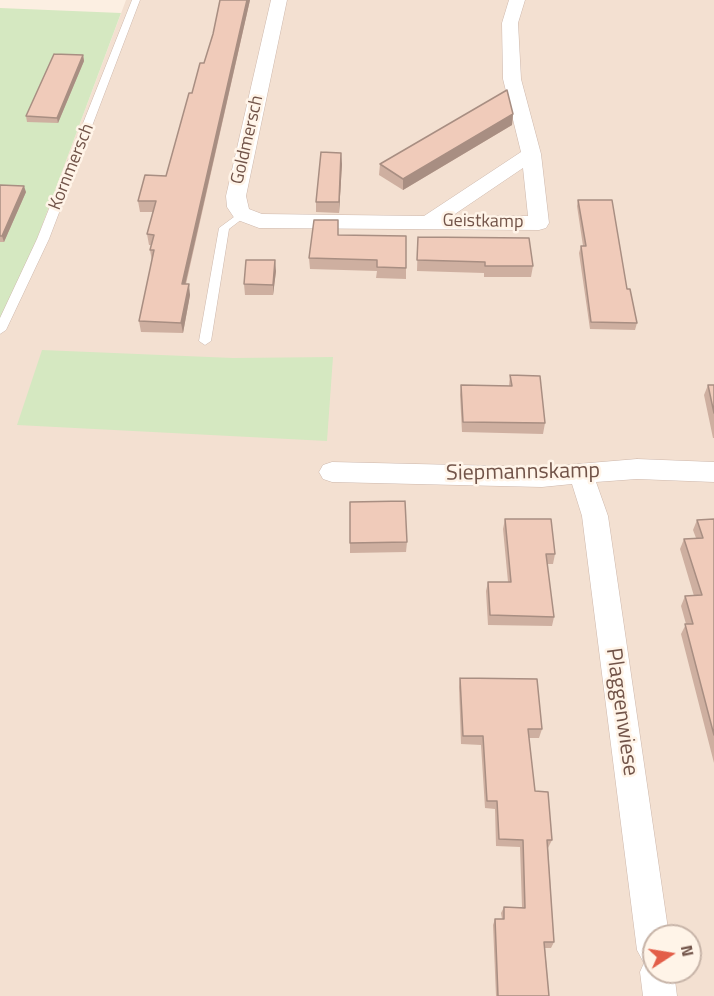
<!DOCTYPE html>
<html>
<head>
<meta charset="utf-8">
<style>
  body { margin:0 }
  #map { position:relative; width:714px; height:996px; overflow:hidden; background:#fcefe2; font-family:"Titillium Web",sans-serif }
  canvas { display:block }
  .north { position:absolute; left:642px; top:924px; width:60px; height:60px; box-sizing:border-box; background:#fff4e8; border:2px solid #c7b4a8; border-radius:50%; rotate:78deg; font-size:16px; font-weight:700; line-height:24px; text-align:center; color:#725449 }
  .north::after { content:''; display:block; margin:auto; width:21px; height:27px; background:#e35e49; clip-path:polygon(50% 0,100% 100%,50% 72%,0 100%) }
</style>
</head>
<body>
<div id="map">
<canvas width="714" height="996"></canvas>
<div class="north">N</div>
</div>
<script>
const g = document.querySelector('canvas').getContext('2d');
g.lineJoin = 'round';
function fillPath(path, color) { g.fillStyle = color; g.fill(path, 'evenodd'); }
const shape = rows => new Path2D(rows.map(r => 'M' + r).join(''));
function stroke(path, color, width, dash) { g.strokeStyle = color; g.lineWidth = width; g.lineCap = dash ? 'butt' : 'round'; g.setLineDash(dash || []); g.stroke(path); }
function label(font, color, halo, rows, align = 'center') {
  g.font = font + ' "Titillium Web",sans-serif'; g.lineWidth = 5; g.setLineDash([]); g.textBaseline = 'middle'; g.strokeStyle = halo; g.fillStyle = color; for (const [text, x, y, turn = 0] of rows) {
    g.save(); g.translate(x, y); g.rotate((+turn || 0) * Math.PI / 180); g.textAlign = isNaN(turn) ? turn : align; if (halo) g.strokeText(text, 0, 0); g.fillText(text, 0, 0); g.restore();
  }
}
const residential = shape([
  [126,0,714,0,714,996,0,996,0,320,37,239],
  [654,936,690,936,690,972,654,972]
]);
const green = shape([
  [0,8,121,13,37,239,0,320],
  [42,350,233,358,333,357,327,441,17,425]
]);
const lane = shape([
  [132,0,140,0,49,239,6,330,0,334,0,318,37,239,132,0],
  [242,211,246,212,246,216,229,229,211,341,205,345,199,341,219,228,242,211]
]);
const street = shape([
  [271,0,287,0,246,196,249,209,262,214,424,216,521,152,503,79,502,23,509,0,525,0,518,23,521,79,541,154,549,223,546,228,539,230,259,228,235,219,227,207,226,196,271,0],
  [523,168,528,216,452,216,523,168],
  [637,459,714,462,714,482,637,479,596,482,608,516,669,936,654,936,654,972,674,972,677,996,643,996,640,972,644,963,637,950,582,516,572,484,542,487,332,482,323,479,319,472,323,465,332,462,542,467,637,459]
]);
const wall = shape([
  [220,0,250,0,186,284,190,295,183,333,141,332,139,321,152,261,150,250,151,245,149,245,147,234,153,212,140,212,138,201,166,176,192,93,204,63,213,34],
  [83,55,84,61,58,123,27,122,26,116],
  [513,114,512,125,403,190,379,175,380,164],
  [342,164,339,213,316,212,316,202],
  [0,185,26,192,4,242,0,242],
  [578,200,627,289,637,323,635,330,590,329,579,253,581,246,583,246,577,206],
  [338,235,406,268,406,279,376,278,377,271,310,269,309,258],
  [418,237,533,266,531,277,484,277,484,273,417,271],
  [276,271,273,295,245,295,244,284],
  [510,375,545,423,543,434,462,432,460,395,461,385,509,386],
  [708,385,714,385,714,438,713,438,704,395],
  [350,502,407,542,406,552,350,553],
  [505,519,555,554,553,564,547,564,554,617,552,626,488,625,486,591,488,582,508,582,503,529],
  [714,519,714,763,681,634,686,624,681,606,685,596,694,596,680,549,684,539,696,538,693,530,697,520],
  [460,678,542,729,539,738,529,738,535,791,552,840,548,848,554,942,551,948,545,948,549,996,496,996,493,925,495,919,502,919,501,913,504,907,522,907,520,847,496,846,495,809,485,808,481,745,461,744,459,687]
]);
const shadedWall = shape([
  [247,0,250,0,183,294,182,284],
  [83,55,84,61,58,123,57,118],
  [513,114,512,125,403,190,403,179],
  [341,153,342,164,339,213,339,202],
  [24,186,26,192,4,242,2,236],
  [275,260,276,271,273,295,273,285],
  [189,284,190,295,183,333,181,323]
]);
const building = shape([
  [220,0,247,0,182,284,189,284,181,323,139,321,154,250,150,250,154,235,147,234,156,201,138,201,145,175,166,176,189,93,192,93,200,63,204,63,213,34,220,0],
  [54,54,83,55,57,118,26,116,54,54],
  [507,90,513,114,403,179,380,164,507,90],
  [321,152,341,153,339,202,316,202,321,152],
  [0,185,24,186,2,236,0,236,0,185],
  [578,200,612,200,627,289,630,289,637,323,591,322,581,246,586,246,578,200],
  [314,220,338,220,338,235,406,236,406,268,377,267,377,260,309,258,314,220],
  [418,237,529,238,533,266,485,266,485,262,417,260,418,237],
  [246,260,275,260,273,285,244,284,246,260],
  [510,375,540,376,545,423,463,422,461,385,512,386,510,375],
  [708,385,714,385,714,413,708,385],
  [405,501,407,542,350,543,350,502,405,501],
  [505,519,551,519,555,554,546,554,554,617,490,615,488,582,511,582,505,519],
  [714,519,714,735,685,624,693,624,685,596,702,595,684,539,703,538,697,520,714,519],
  [460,678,537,679,542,729,528,729,535,791,548,792,552,840,547,840,554,942,544,942,549,996,498,996,495,919,504,919,504,907,525,908,523,840,499,839,497,801,487,801,483,736,463,736,460,678]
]);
const farStreetnames = [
  ["Goldmersch",248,140,-77],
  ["Kornmersch",72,167,-68],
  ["Geistkamp",483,222,1]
];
const streetNames = [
  ["Siepmannskamp",523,473,-1],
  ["Plaggenwiese",621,712,82]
];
fillPath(residential, '#f3e0d1');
fillPath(green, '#d5e8c1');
stroke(lane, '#ceb8ac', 1);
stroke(street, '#ceb8ac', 1);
fillPath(lane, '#fff');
fillPath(street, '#fff');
fillPath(wall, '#ceafa0');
fillPath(shadedWall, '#a88e82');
fillPath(building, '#f0cbba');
stroke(building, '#a88e82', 1.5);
label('18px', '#725449', '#fff4e8', farStreetnames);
label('22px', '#725449', '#fff4e8', streetNames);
</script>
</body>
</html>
